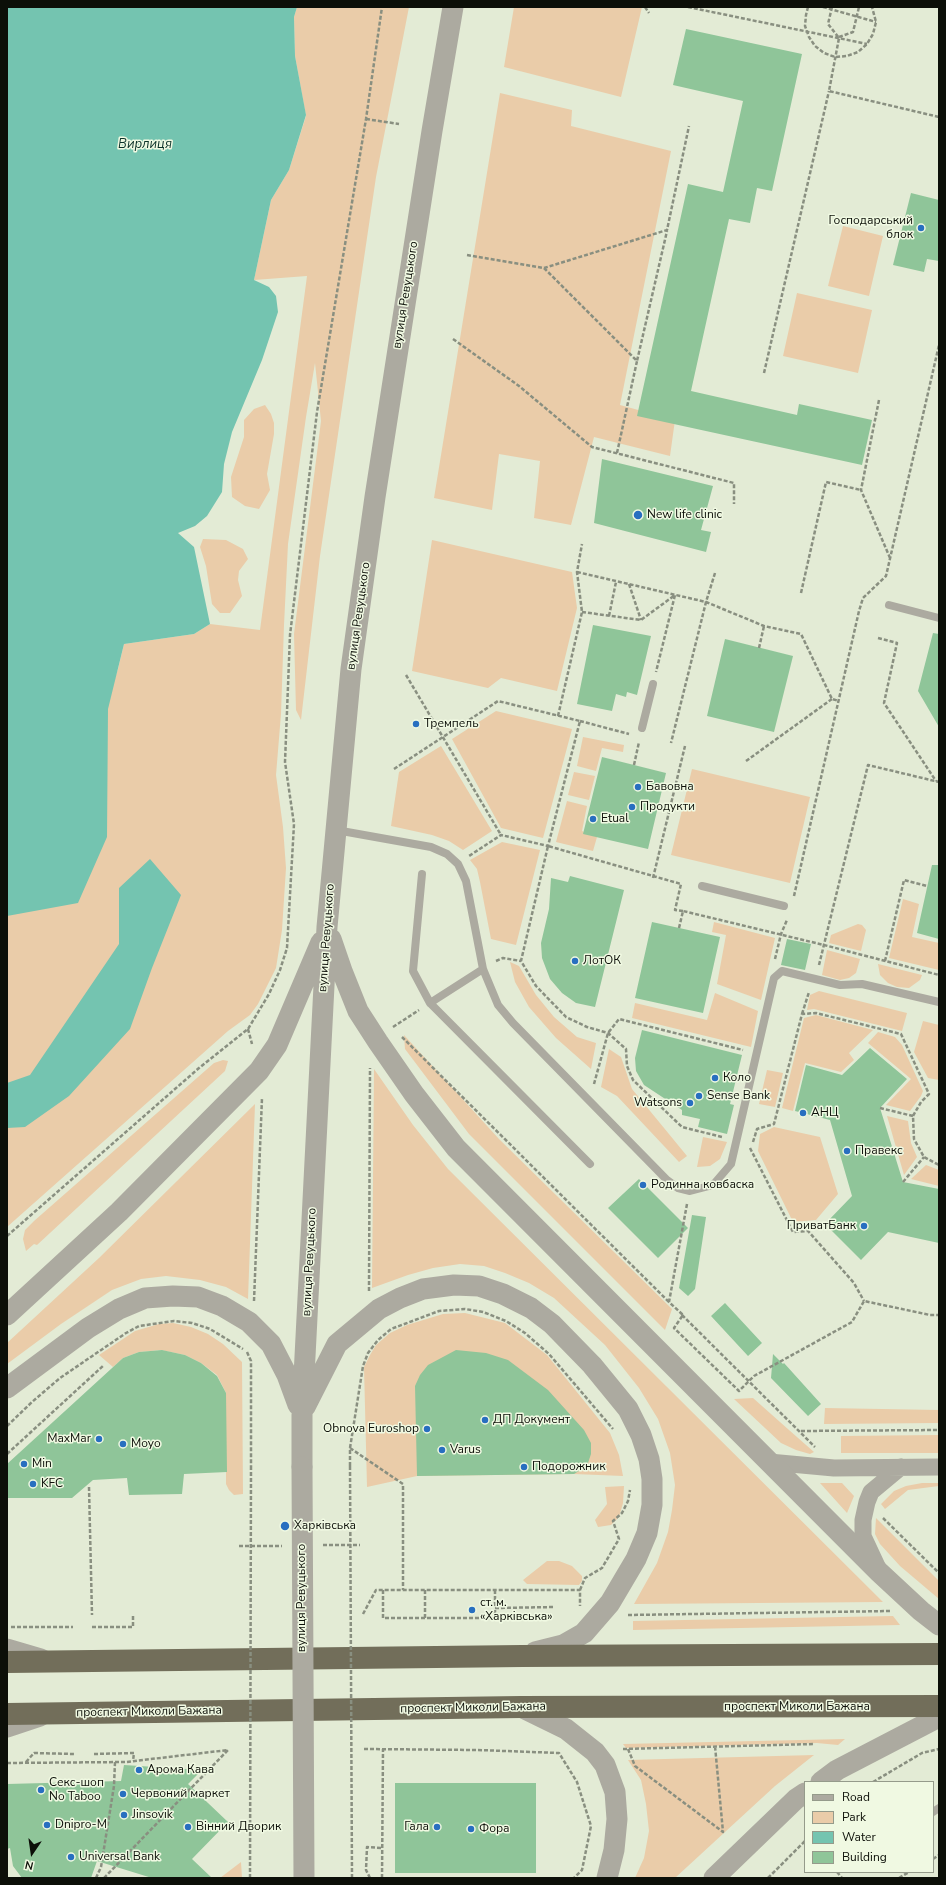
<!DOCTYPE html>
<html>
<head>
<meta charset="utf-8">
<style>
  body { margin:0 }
  #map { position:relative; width:946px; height:1885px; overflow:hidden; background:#e3ebd5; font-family:"Nunito Sans",sans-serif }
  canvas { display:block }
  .frame { position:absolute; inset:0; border:8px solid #0c0f08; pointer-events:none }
  .legend { position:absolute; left:804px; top:1781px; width:130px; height:92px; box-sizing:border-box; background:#f0f9e2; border:1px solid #959b8b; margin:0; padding:5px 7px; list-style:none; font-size:12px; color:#0c0f08 }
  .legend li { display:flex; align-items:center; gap:8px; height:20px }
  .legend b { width:20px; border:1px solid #959b8b }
  .north { position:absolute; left:12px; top:1833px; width:40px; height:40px; -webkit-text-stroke:3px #f0f9e2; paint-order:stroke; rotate:193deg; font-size:11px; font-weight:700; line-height:16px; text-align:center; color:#0c0f08 }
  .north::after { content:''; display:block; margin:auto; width:14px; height:18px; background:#0c0f08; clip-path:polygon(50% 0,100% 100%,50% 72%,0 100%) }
</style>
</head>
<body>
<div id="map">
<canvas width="946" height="1885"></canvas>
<div class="frame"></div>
<ul class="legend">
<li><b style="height:5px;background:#acaaa0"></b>Road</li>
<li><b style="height:11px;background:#eacca9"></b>Park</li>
<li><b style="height:11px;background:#74c4b0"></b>Water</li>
<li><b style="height:11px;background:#8fc599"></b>Building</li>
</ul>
<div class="north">N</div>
</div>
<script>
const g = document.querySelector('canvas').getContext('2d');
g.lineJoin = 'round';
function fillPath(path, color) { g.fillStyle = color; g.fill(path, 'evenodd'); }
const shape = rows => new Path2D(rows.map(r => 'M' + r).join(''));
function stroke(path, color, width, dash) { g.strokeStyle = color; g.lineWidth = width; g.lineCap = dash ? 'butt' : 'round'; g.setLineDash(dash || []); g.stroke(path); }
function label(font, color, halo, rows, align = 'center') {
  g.font = font + ' "Nunito Sans",sans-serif'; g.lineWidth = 3; g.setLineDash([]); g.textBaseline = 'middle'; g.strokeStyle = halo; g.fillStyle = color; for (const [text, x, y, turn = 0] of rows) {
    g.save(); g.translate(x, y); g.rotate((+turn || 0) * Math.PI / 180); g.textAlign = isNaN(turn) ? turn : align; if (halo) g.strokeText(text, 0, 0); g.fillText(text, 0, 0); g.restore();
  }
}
const green = shape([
  [297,7,409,7,376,177,320,556,301,720,296,710,294,634,321,421,315,363,306,417,288,544,284,625,281,714,276,775,283,827,286,868,282,930,276,968,258,1004,250,1015,228,1031,7,1227,7,909,96,737,118,669,124,644,194,634,210,624,260,630,307,276,254,280,271,200,289,170,306,116,295,56,294,17],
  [514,7,642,7,621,97,504,67],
  [500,93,572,110,571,126,671,151,620,405,675,420,670,456,594,437,571,525,534,518,540,461,499,454,492,510,434,498],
  [843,226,883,236,869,296,828,286],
  [797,293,872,310,858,373,783,356],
  [265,405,271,414,274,423,274,434,267,474,270,490,259,509,245,506,232,497,231,477,244,437,244,420,254,409],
  [203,539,226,540,243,549,248,559,239,571,238,580,242,596,230,613,220,613,212,604,206,566,200,547],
  [432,540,572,572,577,608,557,691,501,678,488,688,412,671],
  [496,711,572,729,543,838,501,828,452,739],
  [583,737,624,745,623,752,602,748,596,771,577,766],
  [441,746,492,831,463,850,449,841,432,835,391,826,399,772],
  [692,769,810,797,790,883,671,855],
  [574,772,595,776,589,800,568,795],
  [567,801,587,806,582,831,597,837,593,851,556,842],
  [502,842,540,850,516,945,491,939,480,882,477,869,470,860],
  [903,899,919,904,912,937,939,943,939,970,889,958],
  [714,922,775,938,761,1000,717,984,726,935,712,932],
  [858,924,862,925,866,930,861,951,829,943,831,935],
  [827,950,860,959,856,973,849,978,840,980,822,975],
  [510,962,519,966,536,995,554,1017,577,1037,596,1043,591,1069,556,1038,529,1007,515,982],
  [878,964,922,975,920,980,909,988,897,987,888,983,880,975],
  [819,991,907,1013,902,1031,814,1009,807,1010,810,995],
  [715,993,758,1011,751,1047,632,1018,635,1003,707,1020],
  [816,1015,873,1030,849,1053,854,1060,841,1072,805,1063,793,1111,782,1108,804,1018],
  [923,1021,939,1025,939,1080,928,1078,914,1052],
  [878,1032,895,1037,902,1045,923,1091,921,1096,910,1111,886,1105,911,1079,868,1043],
  [404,1035,499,1139,672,1309,665,1330,469,1134,405,1049],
  [609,1049,621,1057,632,1089,687,1156,679,1162,617,1096,601,1087],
  [223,1060,228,1061,225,1071,37,1245,34,1244,26,1251,23,1239,25,1230,34,1221,214,1063],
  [374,1069,413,1125,448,1169,883,1602,634,1604,657,1563,668,1532,672,1510,675,1485,670,1453,658,1419,639,1388,605,1345,554,1298,529,1283,505,1273,484,1266,460,1264,433,1268,408,1275,372,1288],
  [767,1070,783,1073,775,1107,759,1104],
  [255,1104,248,1299,226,1287,200,1280,166,1276,141,1279,112,1290,61,1324,7,1364,7,1343,99,1258],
  [887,1116,908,1121,911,1143,917,1157,904,1175],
  [774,1127,820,1137,838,1194,816,1220,793,1222,758,1151,760,1134],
  [703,1137,727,1142,720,1159,710,1166,697,1167],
  [926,1165,939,1170,939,1186,911,1179],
  [465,1313,505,1323,547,1355,610,1433,619,1455,623,1476,574,1474,417,1476,367,1487,364,1367,370,1355,376,1345,390,1333,407,1325,443,1314],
  [173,1323,191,1327,208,1334,223,1344,242,1362,243,1494,234,1495,229,1490,226,1484,226,1393,217,1375,201,1363,185,1355,161,1350,139,1352,123,1358,113,1367,99,1355,135,1331,159,1324],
  [753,1398,789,1430,814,1452,810,1454,796,1450,781,1443,734,1399],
  [825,1408,939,1410,939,1423,824,1424],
  [939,1435,939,1453,841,1453,841,1436],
  [820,1483,842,1483,854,1496,847,1513],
  [922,1483,939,1483,939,1486,908,1490,885,1509,881,1504,894,1491,906,1486],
  [624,1486,623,1503,619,1517,611,1525,598,1527,595,1520,607,1504,605,1487],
  [876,1518,939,1581,939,1599,900,1566,880,1544,875,1534],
  [547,1561,559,1561,572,1566,582,1576,582,1581,579,1585,527,1584,523,1580],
  [893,1616,900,1625,633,1630,633,1621],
  [845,1739,838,1745,817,1743,626,1748,623,1744],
  [814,1755,775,1786,675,1878,635,1878,644,1858,649,1831,646,1804,641,1780,628,1760],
  [241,1862,242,1878,220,1878]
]);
const water = shape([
  [7,7,297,7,294,17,295,56,306,115,289,170,271,200,254,280,269,287,276,296,278,312,262,360,232,432,224,464,222,492,207,516,195,526,178,533,194,547,210,624,194,634,124,644,108,709,107,837,78,903,7,916],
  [150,859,181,895,152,968,130,1029,69,1096,25,1127,7,1128,7,1083,30,1075,119,944,119,888]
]);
const building = shape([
  [686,29,802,54,772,191,757,188,750,223,729,219,691,391,797,415,799,404,872,420,862,465,637,416,688,184,723,192,743,101,673,85],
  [911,193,939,200,939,261,927,259,924,272,893,265],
  [602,459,713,486,701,530,711,532,706,552,594,523],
  [593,625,651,636,637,695,627,692,626,697,616,694,612,711,577,704],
  [933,633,939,634,939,727,918,691],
  [725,639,793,656,774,732,707,716],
  [602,757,666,773,648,849,583,834],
  [932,865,939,865,939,939,917,933],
  [570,876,624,890,595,1007,576,1003,562,993,550,979,542,958,541,943,549,909,551,878,568,882],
  [652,922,720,937,703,1013,635,998],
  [787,939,811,944,805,970,781,965],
  [642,1030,742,1055,730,1104,734,1105,727,1134,698,1127,700,1119,682,1115,682,1110,644,1085,636,1071,635,1058],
  [870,1048,907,1079,880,1108,903,1182,939,1189,939,1243,888,1232,861,1260,825,1224,852,1196,830,1120,795,1111,806,1065,842,1075],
  [639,1179,688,1228,658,1258,608,1208],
  [692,1215,706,1217,695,1289,688,1296,679,1288],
  [725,1303,762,1343,748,1356,711,1316],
  [162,1350,185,1355,201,1363,217,1376,226,1393,227,1472,184,1474,182,1494,129,1495,127,1478,93,1480,72,1498,7,1498,7,1464,123,1358,139,1352],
  [456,1350,486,1353,508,1360,548,1390,584,1430,591,1443,591,1454,587,1466,574,1474,417,1476,415,1386,420,1375,428,1365],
  [773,1354,783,1364,784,1363,821,1404,808,1416,771,1378],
  [124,1765,202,1770,188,1784,228,1822,192,1859,212,1878,152,1878,97,1861,91,1878,22,1878,13,1866,10,1848,7,1849,7,1784,121,1781],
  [395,1783,536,1783,536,1873,395,1873]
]);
const path = shape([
  [645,7,649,13],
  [688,7,867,44],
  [808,7,806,15,805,26,809,37,815,46,824,53,835,57,847,56,858,52,867,44,873,34,876,22,872,7],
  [823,7,876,22],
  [832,7,828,24,839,38,829,91,939,117],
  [839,37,853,32,859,7],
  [366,119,399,124],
  [467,255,544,268,667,230,689,126],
  [544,268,637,361,667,231],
  [453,339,519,386,592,447,734,483,734,504],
  [764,373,829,91],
  [879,400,861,490,890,558],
  [617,453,637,361],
  [577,572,706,602,671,743],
  [715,573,706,602,764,626,801,634,832,699,839,701],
  [629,584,641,620],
  [801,593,826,482,861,490],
  [582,612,641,620,675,595,656,672],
  [609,616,616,582],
  [878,638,897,643,884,703,936,781],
  [759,648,764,626],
  [406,675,501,835],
  [558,716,582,612,577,572,582,544],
  [580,721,629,734],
  [746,761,832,699],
  [634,765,639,742],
  [394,769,498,701,580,721,548,846,501,835,469,856],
  [653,878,685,746],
  [794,896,859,611,863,598,886,576,939,345],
  [683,911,675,910,681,884,548,846,521,961,536,986,566,1017,587,1027,608,1033,626,1049,627,1066,633,1080,682,1127,722,1137],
  [679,928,683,911,824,945,939,975],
  [775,959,781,934,787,920],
  [496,961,503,958,521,961],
  [885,961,904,880,927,886],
  [819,965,868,765,939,782],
  [802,1014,809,992],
  [393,1027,419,1010],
  [248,1029,252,1044],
  [402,1037,670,1303],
  [594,1084,608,1033,619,1019,743,1050],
  [880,1108,913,1116],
  [753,1142,757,1129,774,1124,802,1014,816,1013,901,1034,929,1094,921,1102,913,1116,914,1139,924,1157,939,1165],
  [750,1148,793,1232,808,1231,854,1283,864,1301],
  [903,1182,924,1157],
  [687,1204,669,1302,683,1315,674,1328,739,1391,754,1376,852,1322,864,1301,930,1315,939,1315],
  [7,1236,199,1068,248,1029,269,994,280,970,287,948,294,824,285,762,290,635,317,412,366,119,382,7],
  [369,1291,370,1068],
  [254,1301,262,1098],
  [682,1315,815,1447],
  [247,1352,251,1361,251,1467],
  [7,1426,32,1402,60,1378,126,1333,139,1326,174,1321,192,1323,210,1329,243,1349],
  [801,1431,939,1430],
  [350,1448,403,1484,403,1590],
  [7,1454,104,1365],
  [350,1466,350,1448,363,1366,368,1353,378,1340,391,1329,439,1311,465,1309,483,1312,506,1321,525,1333,549,1354,613,1429],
  [89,1487,92,1615],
  [883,1518,939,1573],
  [323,1545,360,1545],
  [239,1546,282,1546],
  [383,1590,383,1618,495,1618,495,1608],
  [495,1590,495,1608,555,1607],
  [580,1590,585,1578,602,1568,619,1539,613,1521,622,1513,628,1501,630,1490],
  [363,1614,376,1590,580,1590,580,1606],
  [628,1615,891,1611],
  [425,1618,425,1590],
  [11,1627,73,1627],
  [92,1627,133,1627,133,1616],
  [364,1749,478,1750,559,1753,577,1782,591,1826,582,1870,574,1878],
  [623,1749,814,1744],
  [628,1749,635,1766,723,1832,715,1746],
  [94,1754,134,1753,133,1761],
  [26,1762,34,1753,75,1754],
  [7,1763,126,1762,228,1750],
  [873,1782,922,1753,939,1749],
  [933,1859,939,1855],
  [837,1872,842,1878],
  [96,1878,101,1867,114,1786,115,1762,116,1762],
  [104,1878,228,1750],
  [370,1878,366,1870,367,1847,382,1848],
  [382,1878,383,1749],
  [768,1878,805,1841],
  [899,1878,909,1872]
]);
const service = shape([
  [889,605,939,618],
  [642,728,653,684],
  [336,830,431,847,447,854,458,864,466,881,483,969,498,1005,513,1023,667,1180,678,1188,690,1191,713,1185,731,1164,774,978,782,971,840,985,862,984,939,1002],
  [422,874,413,971,430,1003],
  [702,886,784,906],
  [483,969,430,1003,590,1164],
  [933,1812,939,1808]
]);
const minor = shape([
  [769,1462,834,1468,939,1467],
  [877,1566,863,1536,863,1520,867,1502,871,1492,901,1467]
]);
const tertiary = shape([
  [331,939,342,971,358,1011,378,1042,414,1094,456,1148,879,1572,921,1611,939,1625],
  [7,1315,119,1212,259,1071,277,1045,321,942],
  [7,1388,88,1328,119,1309,145,1298,173,1296,198,1297,222,1306,249,1322,271,1344,287,1375,298,1405],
  [305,1407,337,1344,379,1309,400,1298,423,1289,454,1285,479,1286,503,1294,531,1308,552,1324,592,1365,628,1409,641,1435,649,1459,652,1479,652,1505,647,1533,636,1559,610,1603,584,1633,563,1645,535,1652],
  [302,1467,302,1415,327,927,351,669,375,497,432,131,453,7],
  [7,1649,41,1659],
  [521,1707,566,1729,595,1752,605,1765,615,1792,617,1819,614,1850,607,1878],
  [7,1727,40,1716],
  [821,1782,837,1770,939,1717],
  [714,1878,796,1799,805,1793]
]);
const trunk = shape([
  [7,1662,522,1656,939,1654],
  [7,1714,521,1707,939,1706]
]);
const pathBridge = shape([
  [350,1466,352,1878],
  [250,1878,251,1467]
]);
const tertiaryBridge = shape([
  [302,1467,304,1878]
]);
const markers = [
  [921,228,4,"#286fc0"],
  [638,515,5,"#286fc0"],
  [416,724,4,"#286fc0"],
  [638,787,4,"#286fc0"],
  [632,807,4,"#286fc0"],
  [593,819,4,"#286fc0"],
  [575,961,4,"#286fc0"],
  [715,1078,4,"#286fc0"],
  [699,1096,4,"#286fc0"],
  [690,1103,4,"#286fc0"],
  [803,1113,4,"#286fc0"],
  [847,1151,4,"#286fc0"],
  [643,1185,4,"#286fc0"],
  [864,1226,4,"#286fc0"],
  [485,1420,4,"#286fc0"],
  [427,1429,4,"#286fc0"],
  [99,1439,4,"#286fc0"],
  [123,1444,4,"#286fc0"],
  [442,1450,4,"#286fc0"],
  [24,1464,4,"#286fc0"],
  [524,1467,4,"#286fc0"],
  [33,1484,4,"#286fc0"],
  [285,1526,5,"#286fc0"],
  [472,1610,4,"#286fc0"],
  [139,1770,4,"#286fc0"],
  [41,1790,4,"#286fc0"],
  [123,1794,4,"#286fc0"],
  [124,1815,4,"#286fc0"],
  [47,1825,4,"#286fc0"],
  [188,1827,4,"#286fc0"],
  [437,1827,4,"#286fc0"],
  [471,1829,4,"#286fc0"],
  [71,1857,4,"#286fc0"]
];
const poiNames = [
  ["Господарський",913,221,"right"],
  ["блок",913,235,"right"],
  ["New life clinic",647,515],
  ["Тремпель",424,724],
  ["Бавовна",646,787],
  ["Продукти",640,807],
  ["Etual",601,819],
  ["ЛотОК",583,961],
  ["Коло",723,1078],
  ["Sense Bank",707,1096],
  ["Watsons",682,1103,"right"],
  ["АНЦ",811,1113],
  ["Правекс",855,1151],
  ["Родинна ковбаска",651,1185],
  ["ПриватБанк",856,1226,"right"],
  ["ДП Документ",493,1420],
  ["Obnova Euroshop",419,1429,"right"],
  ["MaxMar",91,1439,"right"],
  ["Moyo",131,1444],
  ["Varus",450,1450],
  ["Min",32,1464],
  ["Подорожник",532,1467],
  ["KFC",41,1484],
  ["Харківська",294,1526],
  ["ст. м.",480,1603],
  ["«Харківська»",480,1617],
  ["Арома Кава",147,1770],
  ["Секс-шоп",49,1783],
  ["No Taboo",49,1797],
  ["Червоний маркет",131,1794],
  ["Jinsovik",132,1815],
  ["Dnipro-M",55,1825],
  ["Вінний Дворик",196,1827],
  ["Гала",429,1827,"right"],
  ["Фора",479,1829],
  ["Universal Bank",79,1857]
];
const streetNames = [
  ["вулиця Ревуцького",406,295,-81],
  ["вулиця Ревуцького",359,616,-82],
  ["вулиця Ревуцького",327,938,-86],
  ["вулиця Ревуцького",310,1262,-87],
  ["вулиця Ревуцького",302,1598,-90],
  ["проспект Миколи Бажана",797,1707],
  ["проспект Миколи Бажана",473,1708,-1],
  ["проспект Миколи Бажана",149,1712,-1]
];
const waterNames = [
  ["Вирлиця",145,145]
];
fillPath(green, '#eacca9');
fillPath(water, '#74c4b0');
fillPath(building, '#8fc599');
stroke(path, '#898f80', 2.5, [4, 2]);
stroke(service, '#acaaa0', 8);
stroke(minor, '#acaaa0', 17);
stroke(tertiary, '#acaaa0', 21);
stroke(trunk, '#726e5a', 22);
stroke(pathBridge, '#898f80', 2.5, [4, 2]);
stroke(tertiaryBridge, '#acaaa0', 21);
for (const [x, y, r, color] of markers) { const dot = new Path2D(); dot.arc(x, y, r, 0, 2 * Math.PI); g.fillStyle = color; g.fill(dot); stroke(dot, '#f0f9e2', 1.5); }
label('12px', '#0c0f08', '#f0f9e2', poiNames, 'left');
label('12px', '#0c0f08', '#f0f9e2', streetNames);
label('italic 13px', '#0b3229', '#f0f9e2', waterNames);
</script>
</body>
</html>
